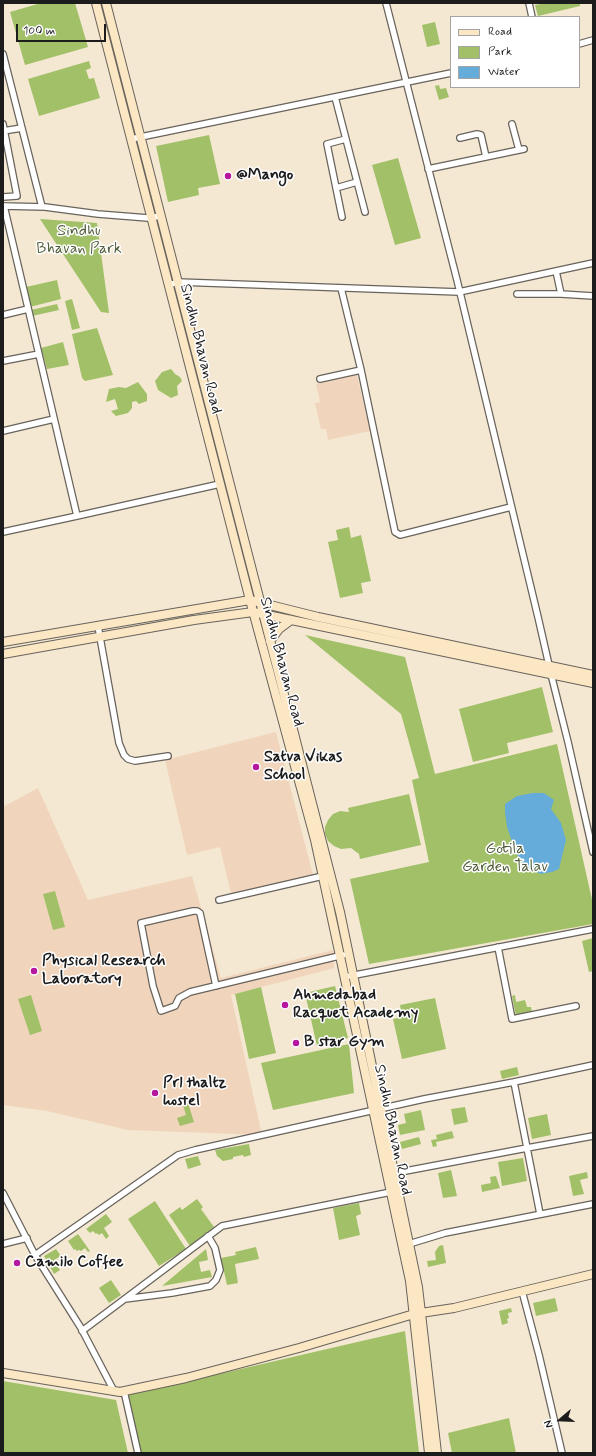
<!DOCTYPE html>
<html>
<head>
<meta charset="utf-8">
<style>
  body { margin:0 }
  #map { position:relative; width:596px; height:1456px; overflow:hidden; background:#f4e8d2; font-family:Mynerve,sans-serif }
  canvas { display:block }
  .frame { position:absolute; inset:0; border:4px solid #1c1c1c; pointer-events:none }
  .legend { position:absolute; left:450px; top:16px; width:130px; height:72px; box-sizing:border-box; background:#fff; border:1px solid #a4a4a4; margin:0; padding:5px 7px; list-style:none; font-size:12px; color:#1c1c1c }
  .legend li { display:flex; align-items:center; gap:8px; height:20px }
  .legend b { width:20px; border:1px solid #a4a4a4 }
  .north { position:absolute; left:540px; top:1400px; width:40px; height:40px; -webkit-text-stroke:3px #fff; paint-order:stroke; rotate:251deg; font-size:11px; font-weight:700; line-height:16px; text-align:center; color:#1c1c1c }
  .north::after { content:''; display:block; margin:auto; width:14px; height:18px; background:#1c1c1c; clip-path:polygon(50% 0,100% 100%,50% 72%,0 100%) }
  .scale { position:absolute; left:16px; top:24px; width:90px; height:18px; box-sizing:border-box; border:2px solid #1c1c1c; border-top:0; padding-left:5px; font-size:12px; line-height:14px; white-space:nowrap; color:#1c1c1c; -webkit-text-stroke:3px #fff; paint-order:stroke }
</style>
</head>
<body>
<div id="map">
<canvas width="596" height="1456"></canvas>
<div class="frame"></div>
<ul class="legend">
<li><b style="height:5px;background:#fbe7c3"></b>Road</li>
<li><b style="height:11px;background:#a1c068"></b>Park</li>
<li><b style="height:11px;background:#65acdb"></b>Water</li>
</ul>
<div class="north">N</div>
<div class="scale">100 m</div>
</div>
<script>
const g = document.querySelector('canvas').getContext('2d');
g.lineJoin = 'round';
function fillPath(path, color) { g.fillStyle = color; g.fill(path, 'evenodd'); }
const shape = rows => new Path2D(rows.map(r => 'M' + r).join(''));
function stroke(path, color, width, dash) { g.strokeStyle = color; g.lineWidth = width; g.lineCap = dash ? 'butt' : 'round'; g.setLineDash(dash || []); g.stroke(path); }
function label(font, color, halo, rows, align = 'center') {
  g.font = font + ' Mynerve,sans-serif'; g.lineWidth = 3; g.setLineDash([]); g.textBaseline = 'middle'; g.strokeStyle = halo; g.fillStyle = color; for (const [text, x, y, turn = 0] of rows) {
    g.save(); g.translate(x, y); g.rotate((+turn || 0) * Math.PI / 180); g.textAlign = isNaN(turn) ? turn : align; if (halo) g.strokeText(text, 0, 0); g.fillText(text, 0, 0); g.restore();
  }
}
const built = shape([
  [357,375,370,431,328,440,326,429,321,429,315,403,320,402,316,384],
  [276,732,313,875,231,894,220,847,187,855,165,760],
  [38,788,88,900,192,876,221,978,333,950,334,968,231,995,262,1135,128,1130,47,1111,3,1105,3,807]
]);
const green = shape([
  [41,3,75,3,88,47,25,65,10,12],
  [546,3,580,3,580,6,538,16,535,5],
  [435,22,440,44,427,47,422,25],
  [89,61,91,68,86,70,89,79,94,78,100,98,39,116,28,79],
  [439,85,440,89,446,88,449,97,439,100,435,86],
  [209,135,220,184,198,188,199,195,168,202,156,146],
  [398,158,421,238,395,245,372,165],
  [40,219,97,223,109,313,101,312],
  [57,280,61,299,30,307,26,287],
  [72,299,80,328,72,330,65,301],
  [57,304,59,310,32,316,31,310],
  [97,328,113,375,85,381,82,378,72,334],
  [63,342,69,365,47,369,41,348],
  [171,369,175,374,180,377,182,381,177,386,178,395,171,398,158,390,155,381,162,372],
  [138,382,147,394,147,401,139,404,136,401,132,402,132,408,128,413,116,416,111,411,118,409,115,399,106,402,109,389,119,387,126,388],
  [349,527,351,538,361,535,371,581,361,583,363,593,340,598,328,542,338,540,336,530],
  [305,635,405,657,435,774,557,744,593,904,593,924,369,964,350,879,429,862,412,780,419,778,401,714],
  [542,687,553,732,507,743,509,753,473,762,459,709],
  [409,794,421,845,360,859,359,854,351,848,341,849,334,846,328,841,325,834,325,827,328,820,333,814,340,811,349,812,348,808],
  [55,891,65,927,53,930,43,894],
  [593,938,593,971,589,972,582,941],
  [335,986,348,1038,317,1046,305,993],
  [261,987,276,1053,249,1059,235,994],
  [31,995,42,1031,30,1035,18,999],
  [515,995,516,1002,525,1000,527,1007,531,1007,532,1012,516,1016,512,996],
  [435,998,446,1049,402,1059,393,1019,402,1017,400,1005],
  [349,1044,354,1093,273,1110,261,1063],
  [517,1067,519,1075,502,1079,500,1071],
  [188,1103,194,1122,180,1126,177,1118,186,1115,183,1105],
  [465,1107,468,1122,454,1125,451,1109],
  [421,1110,425,1130,400,1135,398,1125,406,1123,404,1114],
  [547,1114,551,1135,532,1139,528,1118],
  [452,1131,454,1138,436,1142,437,1146,433,1147,431,1140,437,1139,436,1135],
  [419,1137,421,1144,402,1149,400,1142],
  [249,1144,251,1155,244,1157,243,1155,233,1157,233,1159,223,1161,217,1156,215,1150],
  [198,1156,201,1165,188,1169,185,1159],
  [523,1158,527,1181,502,1186,498,1162],
  [451,1170,457,1196,443,1198,438,1173],
  [587,1172,588,1178,580,1180,584,1194,573,1196,569,1176],
  [496,1176,500,1188,482,1192,481,1185,491,1183,490,1177],
  [197,1199,203,1207,201,1209,214,1227,190,1246,169,1215,180,1207,182,1210],
  [155,1201,186,1249,159,1266,128,1219],
  [359,1203,361,1214,356,1216,360,1235,339,1240,333,1208],
  [106,1214,112,1222,104,1228,109,1236,106,1239,102,1233,99,1235,97,1233,96,1234,93,1231,90,1233,86,1229],
  [78,1234,90,1251,88,1252,85,1248,81,1251,79,1250,77,1251,75,1249,74,1250,68,1241],
  [443,1245,446,1263,428,1267,427,1261,436,1260,435,1252,439,1246],
  [256,1247,259,1259,235,1264,238,1283,227,1285,221,1258,236,1255,235,1252],
  [56,1249,61,1256,54,1260,60,1270,54,1274,44,1256],
  [206,1249,208,1260,199,1262,201,1272,210,1270,212,1277,162,1286],
  [111,1280,121,1295,109,1303,99,1288],
  [555,1298,558,1311,536,1316,533,1303],
  [511,1308,512,1312,508,1313,509,1318,507,1319,508,1323,502,1325,499,1311],
  [405,1331,419,1453,140,1453,128,1395],
  [3,1381,116,1400,128,1453,3,1453],
  [509,1418,516,1453,452,1453,448,1433]
]);
const water = shape([
  [533,793,544,793,554,800,551,809,561,823,566,840,559,869,552,872,541,874,526,867,516,853,507,827,505,812,505,804,517,796]
]);
const street = shape([
  [386,3,457,280,538,617,551,674,568,742,593,852],
  [529,3,532,17],
  [579,44,593,40],
  [3,54,42,207],
  [335,97,365,212],
  [3,124,17,196,3,197],
  [512,124,519,150],
  [3,131,22,128],
  [460,138,477,134,481,135,486,157],
  [131,139,451,73],
  [428,169,524,149],
  [336,188,357,182],
  [3,206,45,207,98,214,148,218,161,216],
  [4,206,77,516,220,484],
  [342,217,327,144,346,139],
  [556,271,561,294],
  [169,285,178,282,459,292,593,263],
  [341,288,361,370,395,532,400,535,511,507],
  [517,294,561,294,593,296],
  [3,315,28,309],
  [3,361,39,354],
  [320,379,361,370],
  [3,431,54,419],
  [3,532,77,516],
  [98,626,119,743,124,755,128,759,135,761,168,756],
  [219,900,323,876],
  [498,947,512,1019,576,1006],
  [350,976,593,929],
  [216,986,200,913,197,911,193,911,141,923,153,986,161,1011,175,1006,179,998,190,992,343,955],
  [514,1082,593,1065],
  [3,1193,35,1255,81,1328,114,1391],
  [540,1214,527,1148,593,1136],
  [3,1244,27,1238],
  [409,1244,445,1233,593,1204],
  [35,1255,178,1155,195,1150,424,1099,514,1082,527,1148,395,1173],
  [522,1291,539,1355,562,1453],
  [125,1299,172,1293,210,1286,216,1280,220,1270,215,1248,208,1236],
  [82,1331,222,1226,391,1192],
  [124,1391,138,1453]
]);
const secondary = shape([
  [96,3,250,600,315,840,410,1281,429,1453],
  [106,3,340,912,418,1287,437,1453],
  [270,641,279,629,291,620],
  [3,642,250,600,318,617,593,675],
  [3,654,194,620,253,612,593,683],
  [3,1373,120,1392,186,1378,299,1348,414,1314,454,1308,593,1274]
]);
const markers = [
  [228,176,4,"#b5179e"],
  [256,767,4,"#b5179e"],
  [34,971,4,"#b5179e"],
  [285,1005,4,"#b5179e"],
  [296,1043,4,"#b5179e"],
  [155,1093,4,"#b5179e"],
  [17,1263,4,"#b5179e"]
];
const poiNames = [
  ["@Mango",236,176],
  ["Satva Vikas",264,758],
  ["School",264,776],
  ["Physical Research",42,962],
  ["Laboratory",42,980],
  ["Ahmedabad",293,996],
  ["Racquet Academy",293,1014],
  ["B star Gym",304,1043],
  ["Prl thaltz",163,1084],
  ["hostel",163,1102],
  ["Camilo Coffee",25,1263]
];
const parkNames = [
  ["Sindhu",79,232],
  ["Bhavan Park",79,250],
  ["Gotila",505,850],
  ["Garden Talav",505,868]
];
const streetNames = [
  ["Sindhu Bhavan Road",200,349,76],
  ["Sindhu Bhavan Road",281,662,75],
  ["Sindhu Bhavan Road",392,1130,78]
];
fillPath(built, '#f0d5bc');
fillPath(green, '#a1c068');
fillPath(water, '#65acdb');
stroke(street, '#68635c', 8);
stroke(secondary, '#68635c', 10);
stroke(street, '#fff', 5.5);
stroke(secondary, '#fbe7c3', 8);
for (const [x, y, r, color] of markers) { const dot = new Path2D(); dot.arc(x, y, r, 0, 2 * Math.PI); g.fillStyle = color; g.fill(dot); stroke(dot, '#fff', 1.5); }
label('bold 16px', '#1c1c1c', '#fff', poiNames, 'left');
label('16px', '#515e3a', '#fff', parkNames);
label('16px', '#1c1c1c', '#fff', streetNames);
</script>
</body>
</html>
